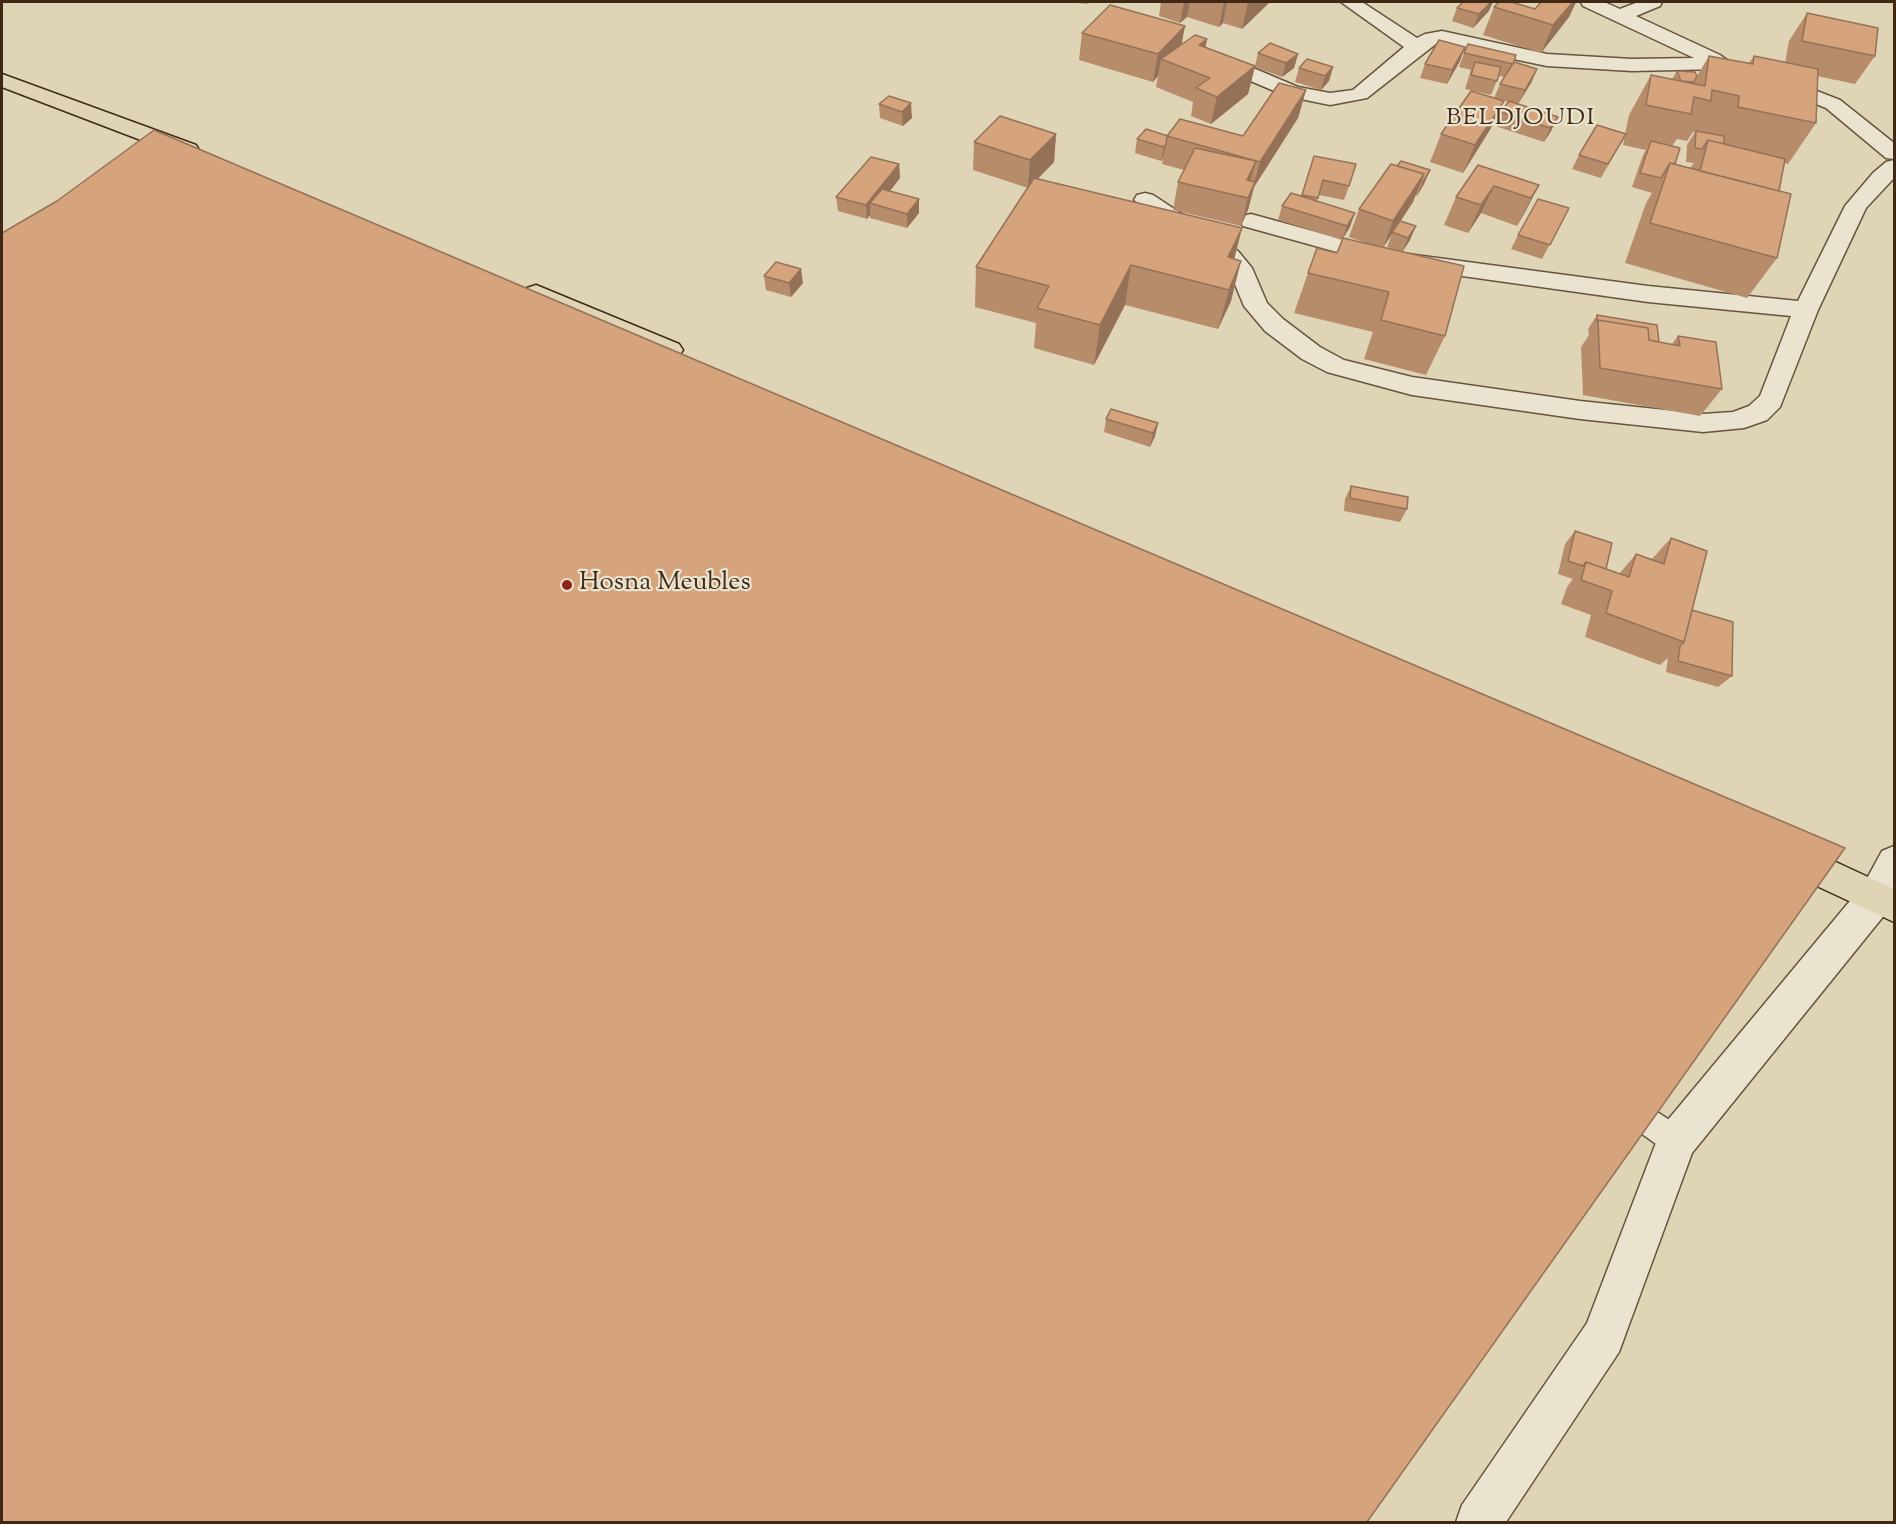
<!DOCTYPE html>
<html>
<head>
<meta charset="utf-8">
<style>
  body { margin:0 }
  #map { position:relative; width:1896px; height:1524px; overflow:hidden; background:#dfd4b6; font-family:"Sorts Mill Goudy",serif }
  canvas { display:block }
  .frame { position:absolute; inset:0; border:3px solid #3f2914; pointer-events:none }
</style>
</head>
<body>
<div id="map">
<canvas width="1896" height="1524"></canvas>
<div class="frame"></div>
</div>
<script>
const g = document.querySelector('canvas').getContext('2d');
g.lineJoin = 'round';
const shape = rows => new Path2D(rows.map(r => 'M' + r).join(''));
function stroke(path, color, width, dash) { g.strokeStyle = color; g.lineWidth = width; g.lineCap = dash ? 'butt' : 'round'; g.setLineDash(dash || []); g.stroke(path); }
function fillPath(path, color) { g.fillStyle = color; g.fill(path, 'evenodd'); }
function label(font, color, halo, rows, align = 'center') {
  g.font = font + ' "Sorts Mill Goudy",serif'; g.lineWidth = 4.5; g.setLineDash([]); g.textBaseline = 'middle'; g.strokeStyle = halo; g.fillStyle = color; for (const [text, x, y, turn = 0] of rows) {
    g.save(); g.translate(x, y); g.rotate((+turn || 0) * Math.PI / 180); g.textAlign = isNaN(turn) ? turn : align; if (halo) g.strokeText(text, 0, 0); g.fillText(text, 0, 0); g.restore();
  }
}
const service = shape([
  [1624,1090,1686,1131,1691,1141,1686,1151,1676,1156,1666,1151,1614,1114,1610,1104,1614,1094,1624,1090]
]);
const minor = shape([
  [1341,2,1362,2,1417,38,1425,34,1442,31,1547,54,1632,59,1694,58,1583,6,1581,2,1604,2,1620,9,1638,2,1662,2,1660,6,1636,16,1720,55,1731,63,1728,67,1721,69,1632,71,1547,66,1437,43,1367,98,1330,105,1286,96,1206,62,1203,58,1206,54,1213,52,1220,54,1298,87,1330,93,1353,90,1404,47,1341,2],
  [1776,75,1840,100,1894,143,1894,159,1886,158,1826,108,1769,85,1766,81,1769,77,1776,75],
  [1894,160,1894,178,1866,208,1818,310,1780,407,1767,420,1744,428,1703,432,1580,419,1412,395,1327,372,1302,359,1265,331,1244,306,1229,270,1222,261,1134,200,1137,195,1145,193,1153,195,1238,251,1252,268,1267,303,1283,319,1320,347,1344,360,1412,377,1580,401,1703,414,1733,412,1749,406,1760,396,1791,316,1648,302,1384,265,1243,226,1240,221,1243,216,1251,214,1385,251,1648,286,1798,301,1845,206,1873,173,1886,162,1894,160],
  [1894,846,1894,898,1890,908,1692,1153,1619,1352,1506,1522,1456,1522,1462,1505,1587,1323,1662,1127,1864,884,1882,851,1894,846]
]);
const primary = shape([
  [2,74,196,145,199,150,196,155,188,156,180,155,2,87,2,74],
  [536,285,679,344,683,350,679,356,670,358,661,356,527,298,524,293,527,288,536,285],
  [1786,839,1894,889,1894,922,1774,866,1769,855,1774,844,1786,839]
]);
const wall = shape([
  [1068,2,1089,2,1088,4],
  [1161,2,1270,2,1242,29,1223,23,1219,27,1187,17,1180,23,1159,16],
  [1541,2,1576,2,1569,17,1541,53,1483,35,1494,7,1535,9],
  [1457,8,1489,11,1473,28,1452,21],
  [1807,13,1875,56,1855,84,1817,76,1816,123,1788,164,1785,163,1779,191,1777,258,1747,298,1625,263,1646,203,1652,193,1632,187,1643,155,1646,150,1623,145,1625,135,1601,178,1572,169,1579,155,1625,134,1629,115,1651,75,1672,79,1677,71,1697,76,1709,56,1749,63,1754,56,1785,63,1789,41],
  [1693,132,1695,132,1687,145,1686,162,1694,163,1690,168,1675,164,1672,146,1677,139,1687,141],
  [1185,26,1181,44,1207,39,1205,47,1255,66,1258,53,1298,54,1294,68,1282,77,1255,67,1248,94,1211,124,1191,116,1193,102,1156,87,1158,76,1153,82,1079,60,1082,33],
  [1464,53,1516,55,1512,65,1537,69,1531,83,1518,104,1558,117,1551,131,1544,142,1495,126,1501,112,1509,102,1494,98,1500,84,1504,77,1499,76,1491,95,1465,89,1471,70,1459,67],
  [1460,61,1447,84,1420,78,1425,64],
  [1333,67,1329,81,1321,90,1295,82,1299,68],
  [1306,90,1298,118,1254,187,1248,210,1241,226,1173,210,1178,182,1184,170,1162,164,1163,158,1161,161,1135,153,1137,139,1167,136,1243,136],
  [889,96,912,118,903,126,880,118,879,104],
  [1491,128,1463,173,1430,162,1441,134],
  [1056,134,1054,162,1038,179,1242,228,1234,259,1231,301,1218,329,1125,305,1094,365,1034,348,1036,323,975,307,976,267,1028,188,973,170,974,142],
  [1314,156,1349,186,1344,200,1319,195,1317,201,1350,227,1343,238,1369,244,1349,237,1359,209,1397,166,1430,170,1424,184,1417,196,1415,195,1413,202,1400,221,1410,240,1403,251,1445,336,1426,375,1364,359,1373,332,1294,313,1308,273,1337,253,1342,240,1278,220,1282,206,1301,196],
  [1392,234,1387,247,1400,251,1383,247],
  [899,164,900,178,890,191,919,213,907,228,870,218,870,215,867,219,838,211,836,197],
  [1478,165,1539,185,1525,212,1517,226,1481,213,1468,233,1444,225,1456,197],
  [1569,208,1542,259,1511,249,1518,235],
  [764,276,803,283,791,297,766,290],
  [1597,315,1659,342,1672,344,1678,336,1722,389,1700,416,1583,395,1581,347,1589,335,1588,329],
  [1106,419,1158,423,1155,436,1150,447,1104,432],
  [1351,486,1407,509,1400,522,1344,511,1345,499],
  [1575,531,1606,569,1619,574,1636,554,1651,560,1671,538,1692,610,1732,676,1718,687,1666,672,1668,658,1660,665,1585,637,1591,615,1561,604,1567,587,1573,579,1558,574,1565,544]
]);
const shadedWall = shape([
  [1184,2,1190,2,1187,17,1180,23],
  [1224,2,1227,2,1223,23,1219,27],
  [1248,2,1270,2,1242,29],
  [1491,2,1493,2,1489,11,1473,28,1479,14],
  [1573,2,1576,2,1569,17,1541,53,1553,25],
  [1185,26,1180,53,1161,59,1158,76,1153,82,1158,54],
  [1207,39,1202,67,1194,73,1199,45],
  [1465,47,1460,61,1447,84,1452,70],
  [1298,54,1294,68,1282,77,1286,63],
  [1255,66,1248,94,1211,124,1217,97],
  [1333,67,1329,81,1321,90,1325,76],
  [1537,69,1531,83,1518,104,1525,90],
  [1306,90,1298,118,1254,187,1248,210,1241,226,1248,198,1253,187,1260,162],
  [1504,101,1491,128,1463,173,1475,145],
  [911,103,912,118,903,126,902,112],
  [1558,117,1551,131,1544,142,1550,128],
  [1056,134,1054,162,1028,188,1030,160],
  [1166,144,1163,158,1161,161,1164,147],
  [1256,161,1248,189,1247,180],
  [899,164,900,178,878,206,870,203,870,215,867,219,866,205],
  [1430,170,1424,184,1417,196,1423,182],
  [1424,174,1413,202,1383,248,1393,221],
  [1539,185,1525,212,1517,226,1531,198],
  [1494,186,1481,213,1468,233,1481,205],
  [919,199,919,213,907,228,907,214],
  [1355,213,1350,227,1342,240,1347,226],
  [1416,226,1410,240,1402,252,1408,238],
  [1242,228,1232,268,1228,257],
  [1241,261,1231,301,1218,329,1229,290],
  [1131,265,1125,305,1094,365,1100,325],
  [801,269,803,283,791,297,789,283],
  [1158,423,1155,436,1150,447,1153,433]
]);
const building = shape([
  [1463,2,1491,2,1479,14,1457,8,1463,2],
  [1499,2,1511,2,1535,9,1541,2,1573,2,1553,25,1494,7,1499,2],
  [1110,5,1185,26,1158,54,1082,33,1110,5],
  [1807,13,1878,28,1875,56,1802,41,1807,13],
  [1195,35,1207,39,1199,45,1255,66,1217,97,1196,88,1210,78,1161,59,1195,35],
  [1439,40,1465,47,1452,70,1425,64,1439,40],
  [1270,43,1298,54,1286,63,1258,53,1270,43],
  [1468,44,1516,55,1513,64,1464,53,1468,44],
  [1709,56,1753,64,1754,56,1818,69,1816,123,1738,107,1739,96,1712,90,1711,101,1694,97,1691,114,1646,105,1651,75,1705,86,1709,56],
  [1307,59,1333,67,1325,76,1299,68,1307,59],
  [1475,62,1501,67,1497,81,1471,75,1475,62],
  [1514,62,1537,69,1525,90,1500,84,1514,62],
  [1677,71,1695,72,1697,76,1694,82,1681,81,1677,71],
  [1279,83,1306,90,1260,162,1167,136,1180,119,1243,136,1279,83],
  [1471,91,1504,101,1475,145,1441,134,1471,91],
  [889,96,911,103,902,112,879,104,889,96],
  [1509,101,1558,117,1550,128,1501,112,1509,101],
  [1000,116,1056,134,1030,160,974,142,1000,116],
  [1597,125,1626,134,1608,164,1579,155,1597,125],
  [1146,129,1171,137,1167,136,1166,144,1164,147,1137,139,1146,129],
  [154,130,1845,848,1367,1522,2,1522,2,233,57,201,154,130],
  [1696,131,1724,136,1724,144,1708,140,1702,149,1695,148,1696,131],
  [1708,140,1785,159,1779,191,1700,171,1708,140],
  [1651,141,1680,148,1675,164,1670,163,1661,178,1640,173,1651,141],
  [1195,148,1256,161,1247,180,1255,182,1248,198,1178,182,1195,148],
  [1314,156,1356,164,1349,186,1323,180,1318,198,1302,195,1314,156],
  [871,157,899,164,866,205,836,197,871,157],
  [1401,161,1430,170,1423,182,1421,181,1424,174,1397,166,1401,161],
  [1670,163,1791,194,1777,258,1650,223,1670,163],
  [1391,164,1424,174,1393,221,1359,209,1391,164],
  [1478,165,1539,185,1531,198,1494,186,1481,205,1456,197,1478,165],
  [1034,178,1242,228,1228,257,1241,261,1229,290,1131,265,1100,325,1037,308,1049,286,976,267,1034,178],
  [882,189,919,199,907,214,870,203,882,189],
  [1291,193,1355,213,1347,226,1282,206,1291,193],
  [1538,199,1569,208,1550,245,1518,235,1538,199],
  [1400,221,1416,226,1408,238,1392,232,1400,221],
  [1343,238,1464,266,1445,336,1381,320,1389,292,1308,273,1317,248,1337,253,1343,238],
  [776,262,801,269,789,283,764,276,776,262],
  [1597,315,1657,325,1659,342,1649,340,1648,328,1598,320,1597,321,1597,315],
  [1598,320,1648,328,1649,340,1680,346,1678,336,1716,342,1722,389,1600,368,1598,320],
  [1111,409,1158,423,1153,433,1106,419,1111,409],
  [1351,486,1408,497,1407,509,1350,498,1351,486],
  [1575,531,1612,543,1606,569,1586,562,1583,566,1568,561,1575,531],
  [1671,538,1707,551,1684,642,1606,613,1612,591,1581,580,1586,562,1629,577,1636,554,1664,564,1671,538],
  [1692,610,1733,622,1732,676,1678,661,1680,646,1684,642,1692,610]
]);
const markers = [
  [567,585,6,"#8f2418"]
];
const farQuarternames = [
  ["BELDJOUDI",1521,120]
];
const poiNames = [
  ["Hosna Meubles",579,585]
];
stroke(service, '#67543c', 3);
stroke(minor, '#67543c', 3);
stroke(primary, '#3f2914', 3);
fillPath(service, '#eae3d0');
fillPath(minor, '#eae3d0');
fillPath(primary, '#dfd4b6');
fillPath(wall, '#b78c6b');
fillPath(shadedWall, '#957257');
fillPath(building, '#d5a37c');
stroke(building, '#957257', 1.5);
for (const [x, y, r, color] of markers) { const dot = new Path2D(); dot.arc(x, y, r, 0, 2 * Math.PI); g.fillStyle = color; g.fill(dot); stroke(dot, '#eae3d0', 2); }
g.letterSpacing = '1.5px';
label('24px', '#3f2914', '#eae3d0', farQuarternames);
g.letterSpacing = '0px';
label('26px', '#3f2914', '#eae3d0', poiNames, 'left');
</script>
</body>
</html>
